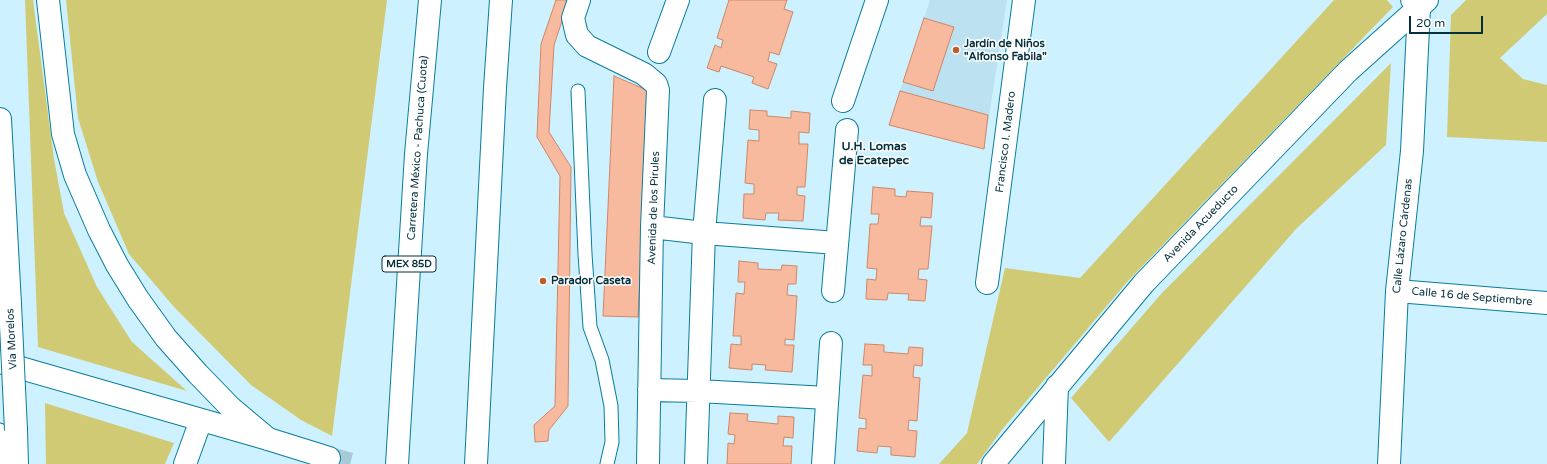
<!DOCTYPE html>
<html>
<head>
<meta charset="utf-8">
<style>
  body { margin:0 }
  #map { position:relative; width:1547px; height:464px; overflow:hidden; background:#cef1ff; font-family:"Varela Round",sans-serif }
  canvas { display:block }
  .scale { position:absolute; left:1409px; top:16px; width:74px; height:18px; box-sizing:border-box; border:2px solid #042f3d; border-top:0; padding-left:5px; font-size:12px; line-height:14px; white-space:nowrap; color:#042f3d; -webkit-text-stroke:3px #fff; paint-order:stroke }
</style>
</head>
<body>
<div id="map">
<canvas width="1547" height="464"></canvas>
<div class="scale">20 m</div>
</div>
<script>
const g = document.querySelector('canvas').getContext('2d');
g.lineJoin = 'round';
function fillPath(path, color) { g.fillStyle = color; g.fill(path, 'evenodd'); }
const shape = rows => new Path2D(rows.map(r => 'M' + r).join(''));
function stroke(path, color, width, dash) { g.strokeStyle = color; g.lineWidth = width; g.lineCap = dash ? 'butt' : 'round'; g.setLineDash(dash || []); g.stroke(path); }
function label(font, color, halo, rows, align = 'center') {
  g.font = font + ' "Varela Round",sans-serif'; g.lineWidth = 3; g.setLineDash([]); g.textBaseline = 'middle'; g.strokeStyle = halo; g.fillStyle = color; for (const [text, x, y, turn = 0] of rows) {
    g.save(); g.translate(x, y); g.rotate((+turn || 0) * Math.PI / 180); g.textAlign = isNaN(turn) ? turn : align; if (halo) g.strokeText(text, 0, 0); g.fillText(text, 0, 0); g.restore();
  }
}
const built = shape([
  [930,0,1007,0,984,149,889,125]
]);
const green = shape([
  [25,0,33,0,54,159,64,213,97,287,132,342,187,391,38,347],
  [66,0,387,0,332,436,301,420,251,385,174,307,129,254,98,182,78,118],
  [1334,0,1387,0,1393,7,1128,281,1001,431,977,464,939,464,967,433,1005,268,1080,278],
  [1466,0,1547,0,1547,14,1500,58,1523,79,1547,85,1547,142,1447,137,1451,15],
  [1391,63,1386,145,1296,229,1109,442,1071,398,1161,294],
  [45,403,174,443,165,464,46,464]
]);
const building = shape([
  [556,0,569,0,554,45,549,132,571,167,568,406,549,430,548,441,535,442,534,425,555,406,560,176,537,137,541,44,556,0],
  [729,0,787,0,784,9,793,12,779,55,770,52,768,61,777,64,768,89,752,83,754,77,721,66,719,72,707,68,715,45,721,48,723,40,717,38,729,0],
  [924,18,954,27,933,91,903,82,924,18],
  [614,76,649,91,638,317,603,316,614,76],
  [900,91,988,115,984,149,889,125,900,91],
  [750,110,767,111,767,116,791,118,791,111,810,113,809,133,799,132,799,144,808,144,805,187,797,187,797,195,805,196,803,221,778,220,779,213,766,213,765,220,743,218,744,194,754,194,754,184,745,183,748,140,759,141,759,130,749,129,750,110],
  [873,187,895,189,895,196,906,197,907,191,933,193,931,218,921,217,920,226,932,226,928,269,919,269,918,279,927,280,925,301,908,300,909,294,888,293,887,300,866,299,867,279,876,280,877,269,867,268,870,224,878,224,879,214,871,214,873,187],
  [739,261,758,263,758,269,781,270,782,265,797,266,796,284,788,284,787,295,797,296,794,340,785,339,785,345,794,345,792,372,765,370,766,365,752,364,752,370,729,368,731,344,741,345,741,336,733,336,736,293,744,294,745,282,738,282,739,261],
  [865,344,884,345,884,352,908,354,909,347,923,348,922,366,914,365,913,377,920,378,917,421,909,420,908,430,917,431,915,457,891,455,891,447,878,446,877,453,857,451,859,428,866,429,866,419,859,418,863,375,872,376,872,365,863,365,865,344],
  [730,413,748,414,747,421,778,424,778,416,794,417,793,438,784,437,783,446,792,446,791,464,727,464,728,443,734,444,735,435,728,434,730,413]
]);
const highwayTunnel = shape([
  [329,458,352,464]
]);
const lane = shape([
  [578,91,585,254,590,327,602,360,611,406,612,442,607,464],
  [0,430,2,464]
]);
const street = shape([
  [579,0,573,18,577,35,587,46,644,74,656,84,658,90,652,227,648,464],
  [659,52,678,0],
  [843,101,877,0],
  [652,227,704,233,837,243],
  [987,283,1024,0],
  [833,291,847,130],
  [1397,291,1547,303],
  [649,390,698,391,827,398],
  [696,464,704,233,715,100],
  [823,464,831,343],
  [1054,464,1057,386],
  [1389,464,1397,291,1412,151,1419,8,1412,0]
]);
const secondary = shape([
  [993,464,1144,283,1348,71,1427,0]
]);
const primary = shape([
  [48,0,63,134,75,175,99,230,117,265,138,299,166,338,198,374,231,408,268,439],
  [0,119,10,304],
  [16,430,17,464]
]);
const highway = shape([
  [0,362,268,439,329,458],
  [185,464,201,420],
  [397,464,416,154,430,0],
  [476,464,495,88,501,0]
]);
const primaryBridge = shape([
  [10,304,16,430]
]);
const markers = [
  [956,50,4,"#c15c2a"],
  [543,281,4,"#c15c2a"]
];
const shields = [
  [409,264,54]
];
const shieldNames = [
  ["MEX 85D",409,264]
];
const poiNames = [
  ["Jardín de Niños",964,44],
  ["\"Alfonso Fabila\"",964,57],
  ["Parador Caseta",551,281]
];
const streetNames = [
  ["Francisco I. Madero",1006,142,-83],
  ["Carretera México - Pachuca (Cuota)",418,148,-86],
  ["Avenida de los Pirules",654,208,-88],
  ["Avenida Acueducto",1201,224,-46],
  ["Calle Lázaro Cárdenas",1403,236,-84],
  ["Calle 16 de Septiembre",1472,297,5],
  ["Vía Morelos",12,339,-93]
];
const neighbourhoodNames = [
  ["U.H. Lomas",874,147],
  ["de Ecatepec",874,161]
];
fillPath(built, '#bce2f1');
fillPath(green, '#d1ca74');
fillPath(building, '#f8ba9f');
stroke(building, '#cf8665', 1);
stroke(highwayTunnel, '#a6cad8', 22, [22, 11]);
stroke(lane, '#087c9c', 15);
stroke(street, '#087c9c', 24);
stroke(secondary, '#087c9c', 24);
stroke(primary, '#087c9c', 24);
stroke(highway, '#087c9c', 24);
stroke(lane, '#fff', 13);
stroke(street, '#fff', 22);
stroke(secondary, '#fff', 22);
stroke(primary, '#fff', 22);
stroke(highway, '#fff', 22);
stroke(primaryBridge, '#087c9c', 24, []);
stroke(primaryBridge, '#fff', 22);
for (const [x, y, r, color] of markers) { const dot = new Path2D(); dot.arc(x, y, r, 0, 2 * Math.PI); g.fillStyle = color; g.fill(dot); stroke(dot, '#fff', 1.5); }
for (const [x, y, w] of shields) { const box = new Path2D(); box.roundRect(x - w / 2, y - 8, w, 16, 3); g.fillStyle = '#fff'; g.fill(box); stroke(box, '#042f3d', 1); }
label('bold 10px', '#042f3d', null, shieldNames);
label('bold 11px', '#042f3d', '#fff', poiNames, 'left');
label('11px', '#042f3d', '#fff', streetNames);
label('bold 12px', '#042f3d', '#fff', neighbourhoodNames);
</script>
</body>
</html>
